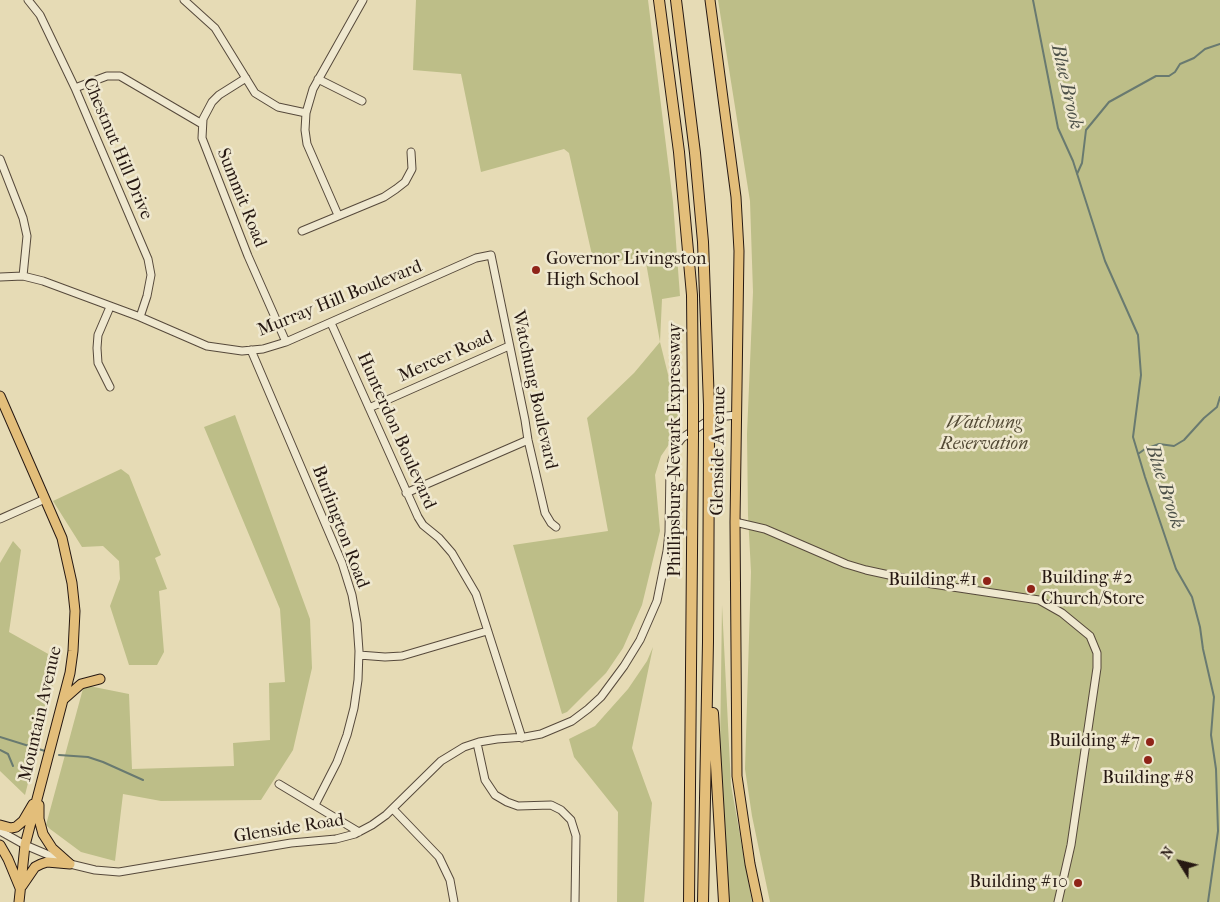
<!DOCTYPE html>
<html>
<head>
<meta charset="utf-8">
<style>
  body { margin:0 }
  #map { position:relative; width:1220px; height:902px; overflow:hidden; background:#e6dbb5; font-family:"IM FELL French Canon",serif }
  canvas { display:block }
  .north { position:absolute; left:1155px; top:837px; width:50px; height:50px; -webkit-text-stroke:4px #efe8cf; paint-order:stroke; rotate:306deg; font-size:14px; font-weight:700; line-height:20px; text-align:center; color:#261812 }
  .north::after { content:''; display:block; margin:auto; width:18px; height:22px; background:#261812; clip-path:polygon(50% 0,100% 100%,50% 72%,0 100%) }
</style>
</head>
<body>
<div id="map">
<canvas width="1220" height="902"></canvas>
<div class="north">N</div>
</div>
<script>
const g = document.querySelector('canvas').getContext('2d');
g.lineJoin = 'round';
function fillPath(path, color) { g.fillStyle = color; g.fill(path, 'evenodd'); }
const shape = rows => new Path2D(rows.map(r => 'M' + r).join(''));
function stroke(path, color, width, dash) { g.strokeStyle = color; g.lineWidth = width; g.lineCap = dash ? 'butt' : 'round'; g.setLineDash(dash || []); g.stroke(path); }
function label(font, color, halo, rows, align = 'center') {
  g.font = font + ' "IM FELL French Canon",serif'; g.lineWidth = 5; g.setLineDash([]); g.textBaseline = 'middle'; g.strokeStyle = halo; g.fillStyle = color; for (const [text, x, y, turn = 0] of rows) {
    g.save(); g.translate(x, y); g.rotate((+turn || 0) * Math.PI / 180); g.textAlign = isNaN(turn) ? turn : align; if (halo) g.strokeText(text, 0, 0); g.fillText(text, 0, 0); g.restore();
  }
}
const green = shape([
  [416,0,648,0,673,202,680,296,662,299,660,342,681,427,661,456,655,475,660,531,642,605,623,648,606,673,567,712,562,714,513,545,608,531,587,418,634,373,660,342,645,257,603,263,599,262,592,255,569,153,564,149,481,172,461,74,413,70],
  [718,0,1220,0,1220,902,770,902,752,816,745,769,751,572,748,515,747,434,753,292,750,201],
  [235,415,310,619,312,668,293,750,261,800,161,801,123,794,115,861,81,852,50,829,46,825,84,685,129,694,132,769,234,766,233,743,270,740,269,683,285,682,280,609,204,427],
  [121,469,129,475,161,555,155,558,167,589,159,591,164,652,157,665,129,665,110,606,120,579,119,561,103,546,82,547,53,501],
  [13,541,21,550,9,632,59,660,25,795,0,771,0,563],
  [722,605,731,785,752,902,718,902],
  [653,647,632,748,652,803,644,902,617,902,618,812,574,757,569,739,595,726,628,689,647,661]
]);
const stream = shape([
  [1033,0,1058,128,1073,161,1105,261,1138,335,1141,375,1133,437,1145,477,1176,569,1192,597,1200,627,1203,649,1214,697,1211,735,1216,769,1218,831,1208,902],
  [1077,174,1082,163,1086,130,1109,102,1156,76,1169,76,1175,72,1180,64,1194,58,1205,49,1220,44],
  [1138,454,1145,449,1159,444,1174,446,1184,440,1204,418,1217,407,1220,397],
  [0,737,45,751],
  [0,750,8,754,13,766],
  [59,755,88,757,103,762,143,780]
]);
const minor = shape([
  [28,0,40,15,75,88,148,259,151,275,147,296,140,317],
  [184,0,215,28,255,93,278,107,306,113],
  [246,78,219,95,212,102,203,119,202,138,248,256,286,342],
  [318,79,362,101],
  [75,88,107,76,120,76,202,124],
  [0,159,23,218,27,236,23,276],
  [338,215,307,144,305,130,306,113,313,89,363,0],
  [302,231,384,197,396,189,405,182,412,169,411,152],
  [0,277,23,276,43,281,140,317,207,346,242,351,263,349,286,342,476,258,491,255,525,420,528,440,545,513,551,523,556,527],
  [331,323,418,517,423,525,439,538,452,553,476,594,522,738],
  [251,350,342,563,352,595,357,623,359,651,358,680,354,708,347,735,337,762,315,805],
  [110,387,98,363,97,348,98,335,110,307],
  [369,408,509,346],
  [406,493,528,440],
  [0,519,45,499],
  [735,522,765,529,846,564,866,570,926,583,1039,600,1062,613,1090,636,1097,653,1097,668,1071,845,1058,902],
  [359,655,385,657,402,656,487,631],
  [477,743,485,780,495,795,507,802,518,806,551,805,561,810,571,820,576,836,575,902],
  [279,784,359,832],
  [393,809,439,857,450,880,454,902],
  [0,831,25,845,70,864,95,870,119,872,291,843,336,839,355,834,372,825,386,815,441,761,464,747,479,742,497,739,525,737,541,734,572,721,588,709,601,697,624,666,640,640,657,601,667,551,669,532,670,467,676,446,682,438,706,422,727,416,736,415]
]);
const major = shape([
  [710,0,736,197,739,251,735,522,737,776,750,864,758,902],
  [0,396,62,538,72,583,75,611,73,651,70,673,25,845,19,902],
  [64,699,81,684,100,679],
  [39,805,39,819,43,834,52,848,70,864],
  [0,825,11,828,16,827,23,821,33,804],
  [0,845,8,859,20,888],
  [22,886,35,867,41,864,47,862,70,864]
]);
const highway = shape([
  [659,0,679,152,692,295,693,407],
  [676,0,695,153,703,242,709,405],
  [713,713,724,902],
  [689,902,693,436],
  [703,902,708,642,709,436]
]);
const highwayBridge = shape([
  [693,436,693,407],
  [709,436,709,405]
]);
const markers = [
  [536,270,5,"#8f2418"],
  [987,581,5,"#8f2418"],
  [1031,589,5,"#8f2418"],
  [1150,742,5,"#8f2418"],
  [1148,760,5,"#8f2418"],
  [1078,883,5,"#8f2418"]
];
const streetNames = [
  ["Chestnut Hill Drive",117,149,67],
  ["Summit Road",241,198,68],
  ["Murray Hill Boulevard",340,299,-22],
  ["Mercer Road",446,357,-24],
  ["Watchung Boulevard",534,390,78],
  ["Hunterdon Boulevard",396,431,66],
  ["Phillipsburg-Newark Expressway",676,450,-90],
  ["Glenside Avenue",719,451,-89],
  ["Burlington Road",340,527,69],
  ["Mountain Avenue",41,714,-77],
  ["Glenside Road",289,829,-9]
];
const poiNames = [
  ["Governor Livingston",546,260,"left"],
  ["High School",546,281,"left"],
  ["Building #2",1041,579,"left"],
  ["Church/Store",1041,600,"left"],
  ["Building #1",977,581],
  ["Building #7",1140,742],
  ["Building #8",1148,779,"center"],
  ["Building #10",1068,883]
];
const parkNames = [
  ["Watchung",984,424],
  ["Reservation",984,445]
];
const waterNames = [
  ["Blue Brook",1066,87,77],
  ["Blue Brook",1164,487,72]
];
fillPath(green, '#bdbe88');
stroke(stream, '#697a70', 2);
stroke(minor, '#56493b', 9);
stroke(major, '#261812', 11);
stroke(highway, '#261812', 12);
stroke(minor, '#efe8cf', 7);
stroke(major, '#e3be7a', 9);
stroke(highway, '#e3be7a', 10);
stroke(highwayBridge, '#261812', 12, []);
stroke(highwayBridge, '#e3be7a', 10);
for (const [x, y, r, color] of markers) { const dot = new Path2D(); dot.arc(x, y, r, 0, 2 * Math.PI); g.fillStyle = color; g.fill(dot); stroke(dot, '#efe8cf', 2); }
label('18px', '#261812', '#efe8cf', streetNames);
label('18px', '#261812', '#efe8cf', poiNames, 'right');
label('italic 18px', '#534a35', '#efe8cf', parkNames);
label('italic 19px', '#4d5149', '#efe8cf', waterNames);
</script>
</body>
</html>
